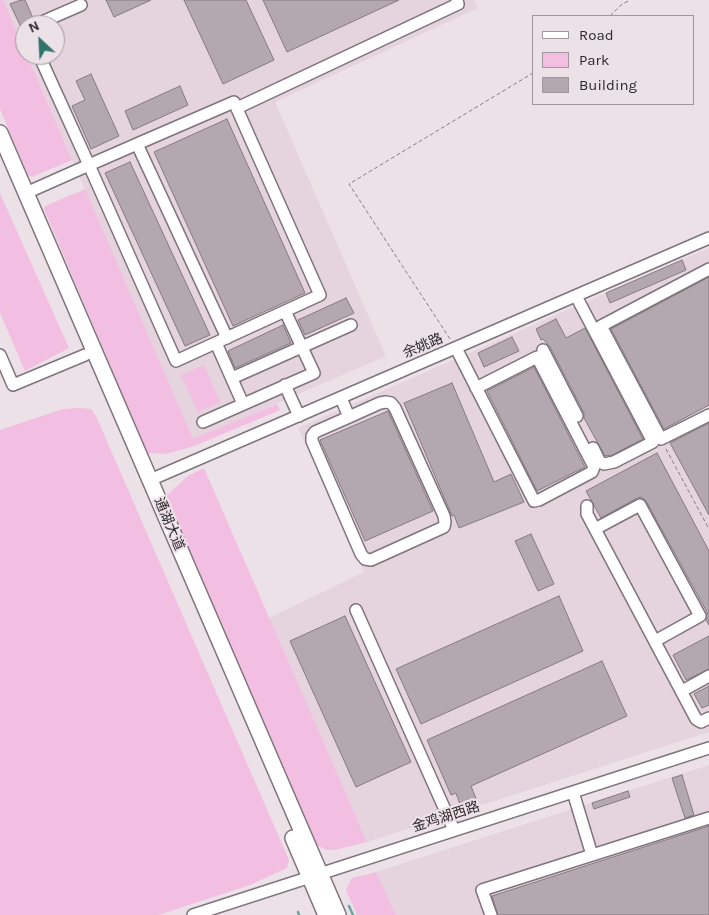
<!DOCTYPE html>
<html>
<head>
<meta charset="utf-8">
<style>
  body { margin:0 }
  #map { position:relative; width:709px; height:915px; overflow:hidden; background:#ede1e8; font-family:Karla,sans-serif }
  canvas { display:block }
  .legend { position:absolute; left:532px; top:15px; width:162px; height:90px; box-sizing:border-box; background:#ede1e8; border:1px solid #a0979c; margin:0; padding:6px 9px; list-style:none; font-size:15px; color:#2c282b }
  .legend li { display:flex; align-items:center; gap:10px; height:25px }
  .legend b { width:25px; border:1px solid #a0979c }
  .north { position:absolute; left:15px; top:15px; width:50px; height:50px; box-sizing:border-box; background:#ede1e8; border:1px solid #a0979c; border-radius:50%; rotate:335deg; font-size:14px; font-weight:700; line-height:20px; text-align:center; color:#2c282b }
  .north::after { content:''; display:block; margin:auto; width:18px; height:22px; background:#2e746a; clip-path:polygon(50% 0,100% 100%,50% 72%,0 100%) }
</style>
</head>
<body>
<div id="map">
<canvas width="709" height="915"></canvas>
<ul class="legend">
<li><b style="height:6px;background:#fff"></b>Road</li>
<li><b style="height:14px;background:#f2bee1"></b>Park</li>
<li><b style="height:14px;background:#b4a8b0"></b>Building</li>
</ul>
<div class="north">N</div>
</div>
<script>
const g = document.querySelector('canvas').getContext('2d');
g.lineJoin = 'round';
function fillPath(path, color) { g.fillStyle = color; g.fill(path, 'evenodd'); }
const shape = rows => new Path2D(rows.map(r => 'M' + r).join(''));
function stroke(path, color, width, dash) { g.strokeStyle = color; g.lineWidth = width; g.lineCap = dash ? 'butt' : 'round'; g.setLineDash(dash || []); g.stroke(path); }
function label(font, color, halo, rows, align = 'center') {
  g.font = font + ' Karla,"Noto Sans SC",sans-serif'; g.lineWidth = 4.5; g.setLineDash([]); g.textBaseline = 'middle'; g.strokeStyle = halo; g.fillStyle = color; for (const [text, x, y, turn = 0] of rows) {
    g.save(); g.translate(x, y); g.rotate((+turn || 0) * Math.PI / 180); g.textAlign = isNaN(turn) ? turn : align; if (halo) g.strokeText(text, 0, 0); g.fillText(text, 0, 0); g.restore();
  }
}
const built = shape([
  [3,0,474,0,478,8,275,102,386,356,193,440,27,55,55,55,55,25,25,25,25,50],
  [709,248,709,732,367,842,269,618,364,572,298,428],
  [709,765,709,915,396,915,376,872]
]);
const green = shape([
  [0,0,3,0,25,50,25,55,27,55,72,160,32,177,28,175,0,109],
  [85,189,193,439,277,404,280,410,194,446,166,454,147,453,44,209,45,206],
  [0,193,69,348,25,371,0,313],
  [204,365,220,402,198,412,181,375],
  [79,408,91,409,96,416,289,860,287,868,250,885,158,915,0,915,0,430,63,409],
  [204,468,367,842,335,850,326,850,317,845,312,837,166,496,188,476],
  [376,872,396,915,357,915,346,890,352,878]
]);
const stream = shape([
  [349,906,353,915],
  [298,912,299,915]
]);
const building = shape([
  [21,0,25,0,33,18,20,25,10,4,21,0],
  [106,0,151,0,114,17,106,0],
  [184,0,246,0,274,60,223,84,184,0],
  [263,0,399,0,287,52,263,0],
  [91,74,119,136,91,149,72,106,85,100,76,81,91,74],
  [180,86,188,105,133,130,125,111,180,86],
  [227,119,305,293,233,326,154,152,227,119],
  [130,162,210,335,185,346,105,173,130,162],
  [682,260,686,270,610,303,606,293,682,260],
  [709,277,709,405,664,429,611,329,709,277],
  [346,298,354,313,305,335,298,320,346,298],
  [556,319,566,338,585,328,643,439,612,455,605,456,584,418,584,413,550,347,543,339,541,340,536,329,556,319],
  [283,325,291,343,235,368,228,351,283,325],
  [512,337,519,351,484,367,478,353,512,337],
  [534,367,585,467,537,491,487,391,534,367],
  [452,383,494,482,511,474,524,502,459,528,454,515,452,516,404,403,452,383],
  [388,411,433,511,365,541,320,440,388,411],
  [709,423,709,515,670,443,709,423],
  [657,453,709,551,709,625,706,620,707,612,646,501,641,497,637,498,601,518,586,491,657,453],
  [531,534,554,584,538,591,515,541,531,534],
  [559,596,583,651,421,724,396,669,559,596],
  [345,616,411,762,356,787,290,641,345,616],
  [709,636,709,669,686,680,673,655,709,636],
  [602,661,627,716,471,786,477,801,461,807,456,793,451,795,427,740,602,661],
  [709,686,709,705,702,708,694,694,709,686],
  [682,775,694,815,685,818,672,778,682,775],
  [628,791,630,797,594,809,592,803,628,791],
  [709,826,709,915,498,915,492,896,709,826]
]);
const path = shape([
  [610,16,621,5,630,0],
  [450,339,349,184,533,73],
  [666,449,709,529]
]);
const minor = shape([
  [35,25,81,5],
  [237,108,458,4,457,0],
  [137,144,227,338],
  [26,193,89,165,137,144,234,102,320,295,176,361,89,165,53,86,39,55],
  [709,269,601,326,661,439,709,415],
  [576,296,653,442,614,462,604,464,600,462,593,448],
  [216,343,243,404],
  [456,348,534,501,539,500,592,472,594,467,592,463,537,357,476,388],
  [543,350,577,416],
  [0,355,13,385,85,355],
  [232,378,351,325],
  [285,385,299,416],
  [341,398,349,417,315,432,312,436,312,441,361,554,365,559,371,560,444,527,445,522,444,516,395,408,391,403,386,402,380,403,349,417],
  [203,422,314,373,285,311],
  [150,480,709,238],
  [587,506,587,514,696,719,701,722,709,718],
  [595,529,640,505,700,616,655,641],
  [356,610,454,830],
  [682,691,709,676],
  [573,792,592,855],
  [193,915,709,748],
  [491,915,482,890,709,818]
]);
const major = shape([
  [0,133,338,915],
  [293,838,326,915]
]);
const streetNames = [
  ["余姚路",423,346,-23],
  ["通湖大道",169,524,67],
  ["金鸡湖西路",446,817,-18]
];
fillPath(built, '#e5d3de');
fillPath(green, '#f2bee1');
stroke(stream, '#6aa79e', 2.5);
fillPath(building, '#b4a8b0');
stroke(building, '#867b82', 1);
stroke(minor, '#7f747b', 14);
stroke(major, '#7f747b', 18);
stroke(path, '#847c81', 1, [4, 2.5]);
stroke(minor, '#fff', 11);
stroke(major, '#fff', 15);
label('14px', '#2c282b', '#ede1e8', streetNames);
</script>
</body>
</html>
